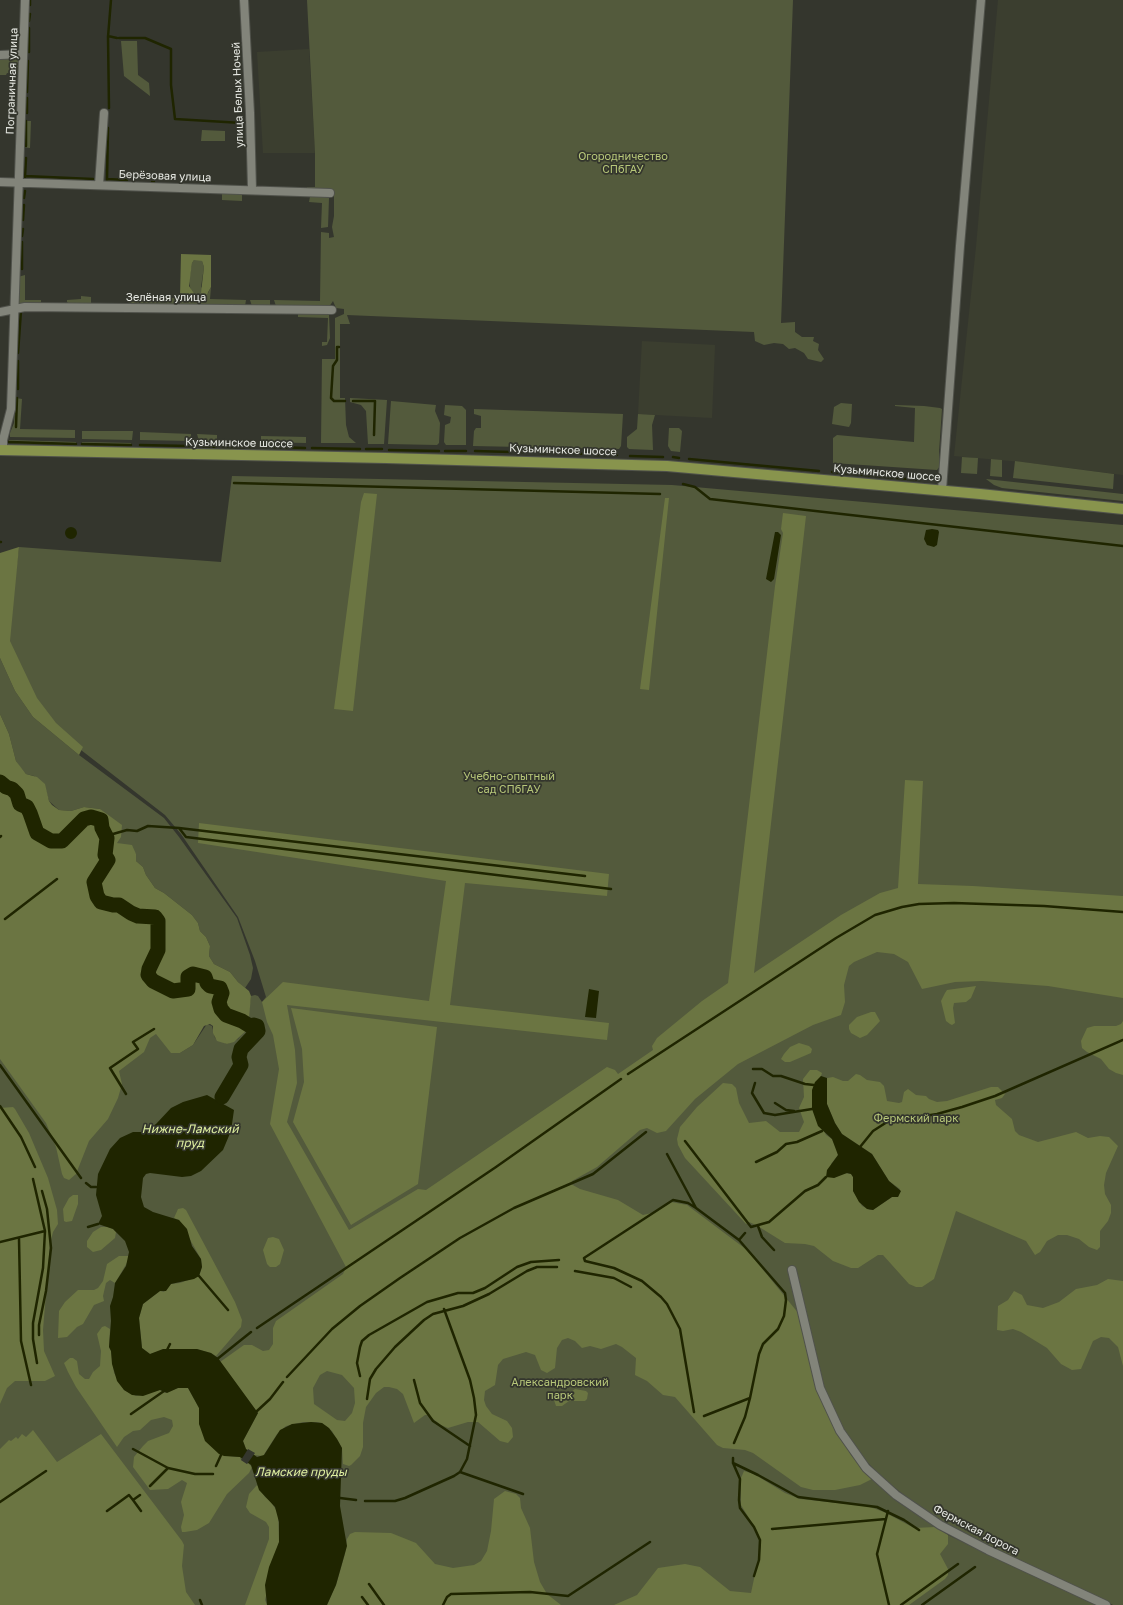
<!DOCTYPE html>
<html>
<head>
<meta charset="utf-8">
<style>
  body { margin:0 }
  canvas { display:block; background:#34362d }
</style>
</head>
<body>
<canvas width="1123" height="1605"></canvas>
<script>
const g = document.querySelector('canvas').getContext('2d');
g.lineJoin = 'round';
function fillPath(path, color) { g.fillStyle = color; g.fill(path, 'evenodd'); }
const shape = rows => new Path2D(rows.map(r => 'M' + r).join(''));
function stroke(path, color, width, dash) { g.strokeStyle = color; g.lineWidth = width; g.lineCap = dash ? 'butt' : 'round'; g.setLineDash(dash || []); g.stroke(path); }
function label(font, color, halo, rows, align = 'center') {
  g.font = font + ' "Golos Text",sans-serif'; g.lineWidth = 3.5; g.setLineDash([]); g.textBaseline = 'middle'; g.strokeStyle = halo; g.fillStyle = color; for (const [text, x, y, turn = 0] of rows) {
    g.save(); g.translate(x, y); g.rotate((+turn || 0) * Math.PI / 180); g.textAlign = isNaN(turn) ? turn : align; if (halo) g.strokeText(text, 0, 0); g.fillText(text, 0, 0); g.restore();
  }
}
const built = shape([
  [998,0,1123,0,1123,475,1022,462,954,456,976,247],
  [309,49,315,153,263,153,257,52],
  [642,341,715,345,712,418,638,414]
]);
const green = shape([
  [307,0,793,0,781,323,795,322,795,332,802,337,814,337,813,341,819,344,818,350,824,359,821,362,808,359,804,353,795,348,789,349,783,344,774,343,764,345,755,341,754,332,347,315,350,324,340,324,340,398,345,398,346,425,349,437,356,443,321,443,322,359,335,359,335,318,344,314,344,309,336,308,333,301,329,307,276,306,274,300,320,301,321,232,329,233,329,238,334,237,332,227,334,216,334,191,307,189,307,187,315,187,315,153],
  [121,41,137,41,138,75,149,83,150,96,124,76],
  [0,56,19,59,20,72,17,74,7,73,6,75,0,75],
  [26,121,31,121,30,148,23,147,24,122],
  [202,130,225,131,225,141,201,141],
  [222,193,242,194,242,201,222,200],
  [310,197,325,197,329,198,328,227,321,228,322,203,309,202],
  [198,259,202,261,204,267,201,287,208,293,211,287,210,299,246,300,245,306,180,307,180,298,185,302,197,298,191,292,189,281,192,263,194,260],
  [25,275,25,300,41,300,41,305,23,305,17,302,18,277],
  [81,296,91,297,91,303,90,304,69,304,67,302,67,300,81,299],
  [128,297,176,298,176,306,129,306],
  [250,300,270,300,270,305,252,306],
  [298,312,328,314,329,315,330,338,327,345,322,346,322,342,327,342,328,318,298,317],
  [16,398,22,399,20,429,75,430,75,438,10,437,10,433,14,423],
  [350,398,387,400,384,444,368,444,366,411,361,405,350,402],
  [391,401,436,405,435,411,440,423,439,443,437,445,388,444],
  [841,403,852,404,851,423,849,427,832,424,834,407],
  [445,405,462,406,466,410,466,445,446,445,444,442,445,425,450,423,451,417,444,415],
  [895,405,924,406,940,408,942,409,939,452,940,466,937,470,833,463,833,438,837,435,914,442,915,408,895,406],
  [474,409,623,414,621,446,619,449,473,446,474,431,476,428,481,428,481,416,474,414],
  [638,414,655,415,652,425,653,450,629,449,627,447,627,437,637,429],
  [669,428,679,428,682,431,680,452,671,451,668,446],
  [82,431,133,431,132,440,82,439],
  [140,432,191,434,191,441,140,440],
  [197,434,217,435,217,441,199,441],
  [261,436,306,437,306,443,261,442],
  [9,440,76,442,76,445,9,443],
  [82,442,131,443,131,446,82,445],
  [962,457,978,458,977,474,961,473],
  [991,459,1002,460,1002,477,990,476],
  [1015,461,1114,474,1113,489,1013,478],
  [232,476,672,485,1123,525,1123,1605,1113,1605,961,1532,920,1508,884,1479,861,1456,846,1433,827,1397,793,1291,817,1390,824,1407,851,1455,864,1471,898,1502,948,1535,1096,1605,0,1605,0,838,180,1053,193,1045,207,1024,212,1026,215,1038,227,1044,238,1039,249,1026,248,1017,251,996,255,995,258,996,262,1002,266,997,255,961,238,917,181,834,165,815,50,726,7,643,19,547,221,562],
  [986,479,1123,494,1123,501,1002,488,994,485],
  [0,658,15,691,33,717,79,755,164,818,179,837,237,918,250,955,253,968,251,979,245,988,238,982,230,972,214,964,209,956,210,946,206,937,200,931,198,923,192,915,164,893,155,888,146,875,143,867,136,861,136,854,117,843,100,809,84,807,71,811,59,810,49,801,44,784,34,776,26,774,20,767,16,761,9,734,0,714]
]);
const forest = shape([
  [181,254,211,255,211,287,206,296,201,293,204,267,202,261,194,260,192,263,189,286,197,298,197,302,195,303,185,302,180,298],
  [364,493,377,494,353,711,334,709,361,502],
  [665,498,669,498,649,690,640,689],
  [783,513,806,516,754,973,841,915,880,893,898,888,905,780,923,781,918,884,973,886,1123,896,1123,998,1048,986,982,981,955,982,922,989,908,962,894,954,877,952,854,962,849,966,844,985,845,1002,841,1015,813,1025,738,1064,695,1099,666,1131,657,1133,647,1128,640,1130,597,1167,572,1181,571,1184,580,1189,618,1200,643,1215,656,1212,671,1202,687,1205,747,1250,799,1314,817,1390,824,1407,851,1455,872,1479,860,1485,835,1490,813,1490,801,1487,753,1453,745,1450,723,1448,717,1445,675,1397,663,1395,647,1381,635,1375,636,1358,622,1347,616,1344,601,1349,590,1346,582,1348,575,1341,568,1338,562,1340,557,1348,555,1368,547,1373,541,1370,535,1355,526,1352,503,1359,498,1365,495,1385,485,1391,484,1400,486,1406,492,1414,507,1421,512,1428,513,1437,508,1443,500,1441,478,1422,468,1422,448,1428,441,1425,428,1415,425,1415,414,1423,403,1394,397,1389,389,1387,384,1387,376,1393,366,1407,363,1423,363,1447,360,1456,351,1465,349,1466,343,1464,342,1448,332,1431,322,1423,316,1422,303,1422,286,1426,277,1434,263,1456,254,1455,246,1449,243,1441,258,1413,220,1362,244,1345,252,1345,263,1351,269,1350,273,1344,273,1328,276,1321,343,1274,346,1267,270,1124,279,1069,273,1035,267,1022,262,1002,283,982,429,1001,446,881,198,843,199,823,609,874,607,896,465,883,450,1005,609,1023,607,1040,287,1005,295,1050,297,1083,287,1122,349,1230,418,1189,426,1190,607,1067,615,1070,618,1074,653,1050,652,1046,657,1038,702,1001,728,983,775,586,783,533,781,529],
  [327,1371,342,1375,354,1388,355,1403,352,1413,345,1421,337,1420,314,1404,313,1388,320,1375],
  [19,547,10,641,37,698,56,723,83,747,79,755,33,717,15,691,0,658,0,553],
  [0,714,9,734,16,761,26,774,37,777,45,784,49,801,52,805,59,810,71,811,84,807,100,809,122,825,121,837,117,843,132,845,136,854,136,861,143,867,146,875,155,888,164,893,192,915,198,923,200,931,206,937,210,946,209,956,214,964,230,972,238,982,249,991,251,996,248,1029,234,1042,227,1044,217,1041,213,1033,213,1026,210,1024,204,1026,193,1045,180,1053,171,1053,156,1034,150,1038,144,1052,119,1071,122,1084,118,1098,108,1119,89,1141,76,1174,69,1180,64,1178,62,1174,56,1147,46,1123,0,1059],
  [976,986,971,998,966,1002,954,1003,953,1008,955,1023,952,1025,950,1024,946,1021,941,1001,945,993,947,990],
  [291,1008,437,1027,418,1184,351,1225,293,1122,304,1082,302,1049],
  [871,1012,875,1012,880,1021,867,1035,860,1038,851,1033,849,1029,849,1025,857,1017],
  [1123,1021,1123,1075,1116,1073,1109,1069,1101,1059,1087,1052,1082,1048,1081,1041,1087,1028,1094,1026,1116,1026,1121,1024],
  [799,1043,809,1046,812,1049,811,1053,790,1062,785,1062,781,1059,784,1054,790,1047],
  [810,1070,817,1070,822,1073,821,1076,818,1079,812,1109,826,1135,832,1139,837,1150,838,1155,831,1164,834,1178,844,1173,851,1174,853,1177,853,1191,862,1206,870,1210,873,1210,892,1197,898,1197,900,1189,889,1181,872,1154,842,1134,835,1123,827,1104,827,1078,833,1077,843,1081,848,1081,856,1074,860,1075,867,1080,880,1082,884,1086,887,1101,899,1103,902,1102,904,1092,908,1089,916,1095,926,1096,929,1099,937,1102,947,1101,991,1087,998,1087,1005,1094,1002,1098,995,1100,996,1105,1012,1119,1015,1131,1019,1135,1038,1142,1076,1132,1088,1138,1100,1136,1109,1137,1118,1146,1106,1173,1104,1185,1105,1194,1111,1205,1111,1213,1108,1221,1100,1231,1100,1247,1097,1250,1089,1247,1079,1239,1067,1235,1058,1235,1047,1241,1040,1252,1035,1255,1026,1241,956,1211,934,1279,922,1287,916,1287,909,1284,883,1255,878,1255,858,1268,851,1268,833,1261,814,1246,805,1244,785,1243,756,1225,749,1222,746,1224,685,1158,678,1145,677,1139,680,1127,697,1107,723,1083,732,1084,736,1088,739,1103,749,1123,766,1121,780,1132,799,1132,804,1122,799,1108,804,1097,803,1079],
  [13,1107,15,1109,29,1133,48,1178,57,1210,58,1224,53,1232,50,1244,43,1330,44,1351,55,1376,45,1381,15,1381,7,1388,0,1404,0,1108],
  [73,1195,78,1195,78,1204,72,1221,66,1222,64,1221,63,1209,69,1198],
  [183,1208,186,1210,235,1302,242,1320,241,1327,216,1356,211,1353,196,1349,163,1350,150,1354,142,1348,139,1318,143,1304,160,1291,164,1292,171,1284,180,1283,199,1276,202,1267,201,1259,179,1220,174,1218,178,1209],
  [101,1227,108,1227,113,1229,116,1232,115,1238,101,1250,93,1252,87,1247,87,1241,93,1232],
  [273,1237,279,1239,284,1250,280,1264,276,1267,270,1267,267,1264,263,1250,268,1238],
  [119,1256,129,1256,128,1261,115,1283,110,1280,106,1283,103,1296,104,1301,94,1305,83,1324,77,1327,67,1337,58,1338,59,1311,65,1302,78,1290,94,1290,98,1288,103,1281,107,1264],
  [1108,1279,1123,1281,1123,1366,1118,1347,1109,1338,1101,1337,1093,1341,1081,1369,1072,1370,1061,1364,1047,1348,1021,1332,1013,1329,1003,1331,997,1330,998,1306,1008,1300,1014,1291,1022,1295,1027,1305,1043,1308,1059,1302,1076,1289,1097,1285],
  [105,1326,110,1329,109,1347,111,1351,114,1373,124,1390,136,1396,160,1390,165,1393,178,1388,188,1388,199,1408,199,1424,229,1456,240,1457,241,1460,247,1464,248,1463,252,1467,249,1473,227,1494,209,1523,197,1530,185,1532,182,1532,181,1527,184,1515,181,1502,187,1483,182,1480,168,1489,150,1490,133,1467,134,1457,143,1446,148,1441,169,1433,173,1426,172,1420,164,1417,151,1420,140,1430,133,1431,124,1437,117,1447,76,1387,68,1372,64,1363,70,1358,73,1358,77,1361,79,1374,85,1379,89,1379,93,1372,100,1366,101,1351,97,1334,102,1327],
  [575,1389,586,1391,588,1393,587,1399,585,1401,569,1401,562,1406,556,1406,554,1400,556,1398,567,1395],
  [33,1430,57,1462,101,1434,182,1541,184,1545,182,1566,186,1592,195,1605,0,1605,0,1449,9,1440,11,1441,16,1437,18,1439,22,1434,26,1437],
  [744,1471,754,1474,785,1493,800,1499,867,1506,884,1512,914,1528,935,1527,948,1535,948,1544,940,1554,948,1569,948,1575,945,1579,909,1605,614,1605,637,1595,658,1568,685,1564,700,1567,730,1591,751,1593,761,1546,757,1531,741,1505,741,1478],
  [257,1485,265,1497,271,1502,278,1513,279,1542,265,1600,267,1605,245,1605,269,1539,269,1527,266,1522,250,1513,246,1507,249,1494],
  [505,1491,516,1494,520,1498,521,1508,530,1528,534,1562,540,1582,547,1594,561,1605,327,1605,336,1585,345,1554,347,1539,350,1534,355,1532,391,1533,416,1543,435,1564,453,1568,474,1565,481,1561,487,1551,491,1531,494,1499]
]);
const water = shape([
  '65 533a6 6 0 1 1 12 0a6 6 0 1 1-12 0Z',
  [932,529,938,530,939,532,937,545,934,547,927,545,924,539,926,530],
  [775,532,778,532,781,535,774,579,771,582,766,579],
  [589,989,599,991,596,1018,585,1017],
  [821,1076,827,1078,827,1104,835,1123,842,1134,872,1154,889,1181,901,1191,898,1197,892,1197,873,1210,867,1209,859,1202,853,1191,853,1177,851,1174,847,1173,834,1178,826,1177,827,1170,838,1155,832,1139,818,1126,812,1109,812,1090,815,1082],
  [207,1095,234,1110,231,1131,223,1150,201,1171,191,1176,182,1177,150,1173,146,1174,143,1178,141,1197,144,1207,153,1212,179,1220,187,1229,192,1246,201,1259,202,1267,199,1276,194,1279,171,1284,166,1291,160,1291,143,1304,139,1318,142,1348,150,1354,163,1349,197,1349,211,1353,218,1358,258,1413,243,1441,246,1449,257,1457,264,1455,280,1430,292,1424,311,1422,322,1423,329,1428,337,1439,342,1448,340,1506,347,1546,336,1585,327,1605,267,1605,265,1585,269,1567,279,1542,279,1522,275,1507,259,1490,251,1465,240,1457,224,1456,219,1454,205,1441,199,1424,199,1408,188,1388,178,1388,167,1393,160,1390,143,1396,132,1395,124,1390,117,1381,112,1364,111,1351,109,1347,111,1321,110,1306,113,1297,115,1283,126,1266,129,1252,125,1241,113,1229,98,1224,102,1216,96,1195,98,1174,110,1149,120,1138,133,1132,143,1132,156,1124,171,1108,183,1102]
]);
const pier = shape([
  [248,1449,255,1453,247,1464,241,1460]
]);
const stream = shape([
  [30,5,30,0],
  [29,21,30,14],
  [108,36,117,38],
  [119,38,145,38,171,49,171,85,175,119,242,123],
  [29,52,29,28],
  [27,92,28,61],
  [109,108,108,37,111,0],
  [27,113,27,98],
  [26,146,26,121],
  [25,176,93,179],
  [25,177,26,158],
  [107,179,127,180],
  [107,181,108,128],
  [152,182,154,182],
  [24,198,25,191],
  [23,220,24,205],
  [22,236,23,229],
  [22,269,22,242],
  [339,347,337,347,337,360,333,366,331,398,334,401,345,401],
  [18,353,21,311],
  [18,389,18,361],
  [353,401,375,401,374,435],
  [16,427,17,398],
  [9,442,76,444],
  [82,444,131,445],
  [140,445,189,446],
  [199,446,216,447],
  [223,447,244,447],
  [250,447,254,447],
  [263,447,267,447],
  [273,447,305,448],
  [312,448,360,449],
  [366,449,382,449],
  [389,450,439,451],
  [445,451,466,451],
  [475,451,511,452],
  [517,452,525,452],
  [540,453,547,453],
  [553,453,588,454],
  [594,455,617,455],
  [630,456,663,457],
  [673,457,679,458],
  [689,459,819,471],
  [832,472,920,480],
  [234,483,660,494],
  [683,484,695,487,710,499,1123,546],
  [0,542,1,542],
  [179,828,186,837,611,889],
  [106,833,113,834,127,830,137,831,148,826,179,828,585,876],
  [0,837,1,836],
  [5,919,57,879],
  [0,1065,81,1178],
  [753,1069,762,1069,773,1076,781,1076,805,1084,814,1085],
  [628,1074,836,938,875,915,902,907,919,904,954,903,1044,906,1123,912],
  [755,1083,752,1093,764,1113,775,1115,812,1109],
  [126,1094,110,1068,138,1049,133,1042,154,1029],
  [775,1103,786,1110,794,1111],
  [0,1106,21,1137,35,1167],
  [685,1141,751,1227,769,1222,805,1191,818,1185,826,1177],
  [860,1147,873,1131,887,1122,937,1114,962,1107,995,1096,1123,1040],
  [667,1154,696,1208],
  [756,1162,777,1152,786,1144,797,1142,822,1131],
  [33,1179,45,1231,43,1268,33,1323,33,1339,37,1363],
  [86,1183,91,1187,96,1187],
  [758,1226,762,1237,774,1250],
  [88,1227,98,1224],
  [19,1239,21,1341,31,1385],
  [739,1240,745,1233],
  [0,1242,45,1231],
  [575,1271,614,1278,631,1287],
  [199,1276,228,1310],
  [257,1328,496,1167,621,1079],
  [39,1335,39,1325,46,1291,51,1248,47,1209,42,1191],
  [167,1350,170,1344],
  [216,1360,251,1332],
  [360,1376,357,1363,360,1347,362,1341,369,1335,427,1302,458,1293,473,1293,485,1288,517,1267,531,1262,559,1260],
  [287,1377,332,1329,360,1306,400,1278,460,1238,514,1208,593,1174,646,1132],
  [414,1380,420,1403,433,1421,470,1446],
  [367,1399,370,1379,376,1369,395,1347,424,1320,433,1314,463,1306,489,1294,527,1271,537,1267,557,1267],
  [257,1411,270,1399,283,1382],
  [694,1412,680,1329,667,1304,661,1297,642,1281,614,1268,585,1261,584,1258,673,1200,688,1203,696,1208,739,1240,785,1293,786,1300,784,1316,778,1329,763,1344,759,1354,750,1398,745,1417,734,1443],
  [131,1414,164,1391],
  [704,1416,750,1398],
  [133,1449,168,1468,195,1474,213,1474],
  [733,1458,733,1463,740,1479,739,1500,740,1508,754,1527,760,1540,759,1560,754,1576],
  [733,1463,758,1475,798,1497,877,1507,904,1520,919,1530],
  [216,1466,221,1455],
  [460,1472,523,1494],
  [150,1486,168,1468],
  [340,1498,356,1500],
  [133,1500,141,1511],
  [365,1501,395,1501,405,1498,454,1476,460,1472,467,1459,476,1415,474,1398,470,1380,444,1309],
  [0,1502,46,1471],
  [107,1511,129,1495,133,1500,140,1495],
  [888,1511,877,1554,889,1605],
  [772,1529,886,1519],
  [369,1584,384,1605],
  [362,1597,368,1605],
  [200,1600,202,1605],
  [443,1605,447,1597,451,1594,530,1592,568,1596,650,1542],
  [901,1605,958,1564],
  [922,1605,975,1567]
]);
const river = shape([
  [0,782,6,787,12,789,17,794,20,804,27,807,30,813,37,833,51,841,62,841,84,819,91,817,101,820,102,828,107,838,105,855,108,860,94,882,97,896,101,902,113,905,119,905,131,913,138,916,155,917,158,921,158,950,149,969,148,975,153,981,173,991,188,989,188,977,193,974,205,977,207,983,210,986,220,988,222,993,219,1002,221,1009,226,1015,242,1021,250,1026,254,1025,257,1026,258,1031,241,1049,239,1057,241,1065,222,1097]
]);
const minor = shape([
  [244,0,250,113,252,189],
  [0,55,23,54],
  [0,182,330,193],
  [99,185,104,113],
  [0,312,25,307,332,310],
  [3,450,3,440,11,409,25,0],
  [942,490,960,246,981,0],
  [792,1270,820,1388,840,1431,866,1468,896,1495,940,1525,988,1550,1106,1605]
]);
const major = shape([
  [0,450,386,458,667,466,980,494,1123,509]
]);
const streetNames = [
  ["Пограничная улица",12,81,-88],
  ["улица Белых Ночей",238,95,-92],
  ["Берёзовая улица",165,176,2],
  ["Зелёная улица",166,298],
  ["Кузьминское шоссе",239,443,1],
  ["Кузьминское шоссе",563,450,2],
  ["Кузьминское шоссе",887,473,5],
  ["Фермская дорога",976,1530,28]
];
const parkNames = [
  ["Огородничество",623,157],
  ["СПбГАУ",623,170],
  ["Учебно-опытный",509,777],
  ["сад СПбГАУ",509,790],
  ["Фермский парк",916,1119],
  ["Александровский",560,1383],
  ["парк",560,1396]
];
const waterNames = [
  ["Нижне-Ламский",190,1129],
  ["пруд",190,1143],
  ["Ламские пруды",301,1472]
];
fillPath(built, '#3b3e2f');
fillPath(green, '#535a3c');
fillPath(forest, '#6b7542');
fillPath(water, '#1f2500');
fillPath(pier, '#34362d');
stroke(stream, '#1f2500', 2.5);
stroke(river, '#1f2500', 15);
stroke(minor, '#50524b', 10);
stroke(major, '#50524b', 12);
stroke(minor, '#82847a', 8);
stroke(major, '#88944d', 10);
label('11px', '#e7e9e3', '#34362d', streetNames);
label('11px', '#b7c779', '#34362d', parkNames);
label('italic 12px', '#ddee9f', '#34362d', waterNames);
</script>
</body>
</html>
